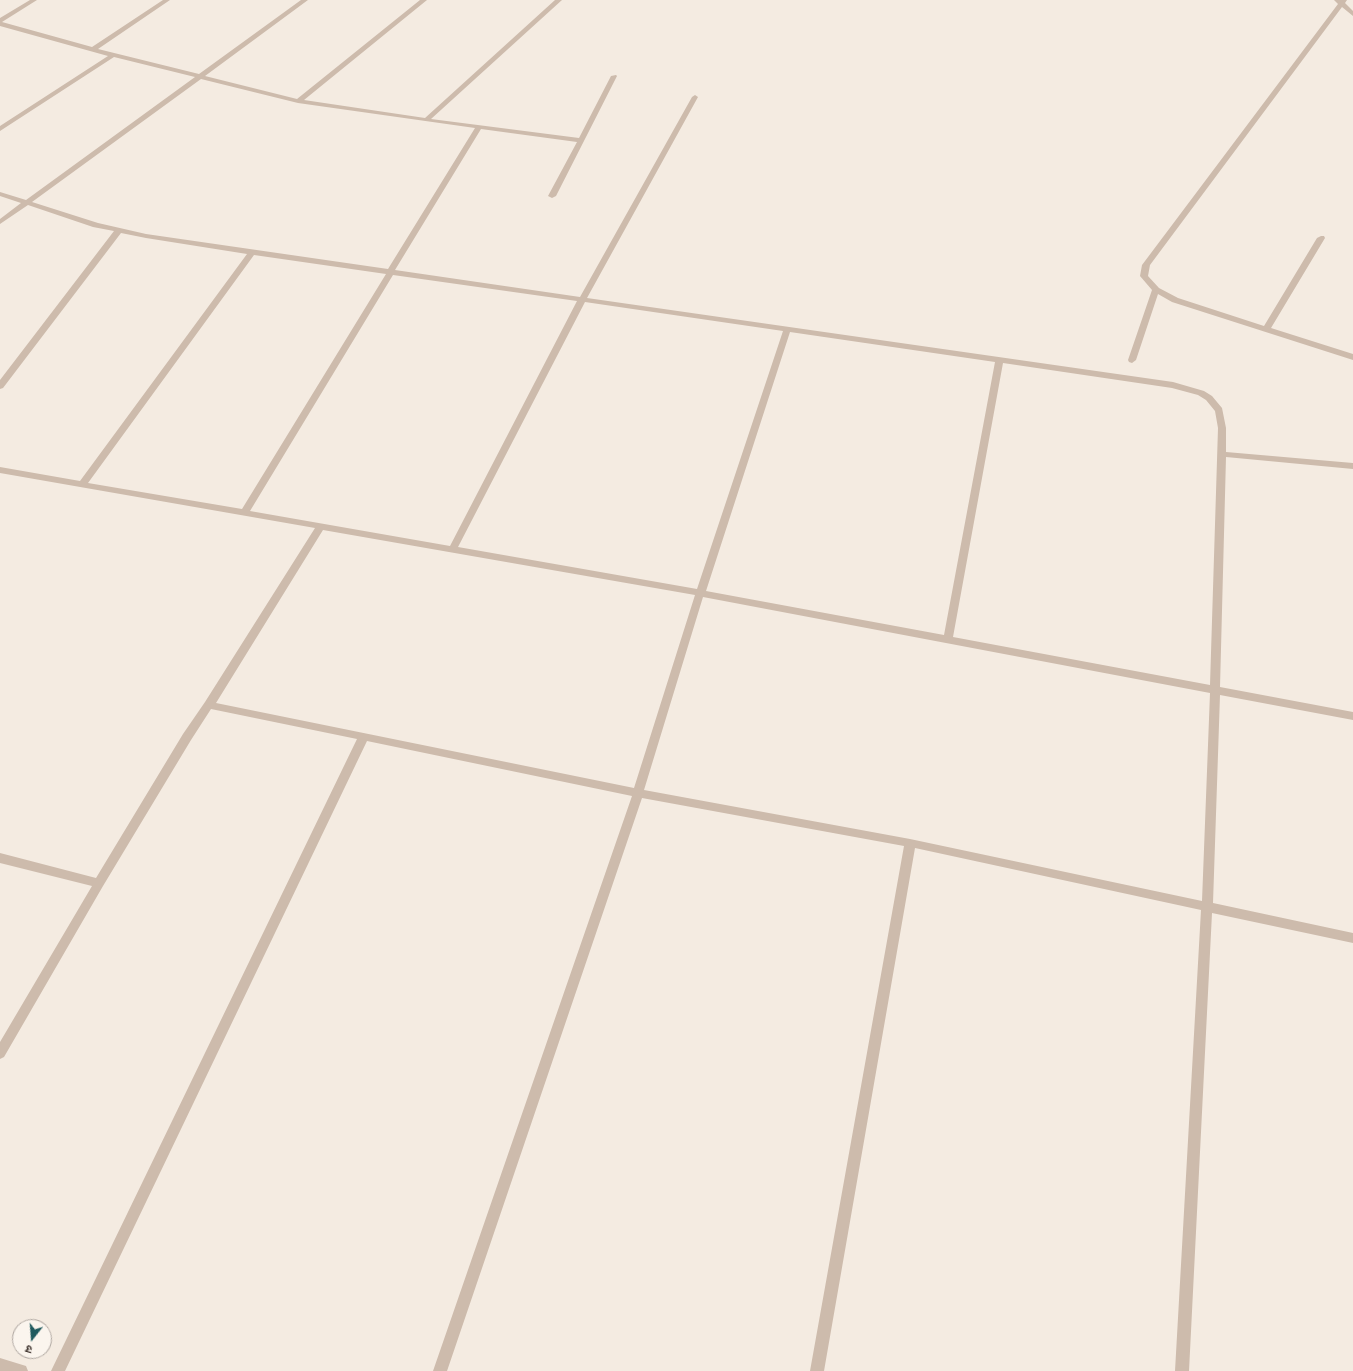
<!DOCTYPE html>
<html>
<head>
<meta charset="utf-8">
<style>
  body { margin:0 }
  #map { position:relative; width:1353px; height:1371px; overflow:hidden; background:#f4ebe1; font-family:Cabin,"Noto Sans Devanagari",sans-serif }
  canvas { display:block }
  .north { position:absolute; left:12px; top:1319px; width:40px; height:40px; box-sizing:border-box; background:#fbf5ee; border:1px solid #aea6a0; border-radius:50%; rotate:197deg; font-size:11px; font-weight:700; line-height:16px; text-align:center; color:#3b302b }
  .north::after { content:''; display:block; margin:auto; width:14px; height:18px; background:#1f5a5e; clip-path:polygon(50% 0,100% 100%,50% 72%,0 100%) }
</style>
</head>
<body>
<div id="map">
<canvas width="1353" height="1371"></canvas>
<div class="north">उ</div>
</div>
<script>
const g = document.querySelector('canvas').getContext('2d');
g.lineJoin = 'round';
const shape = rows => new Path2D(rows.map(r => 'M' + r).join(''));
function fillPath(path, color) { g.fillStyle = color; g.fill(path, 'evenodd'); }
const minor = shape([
  [30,0,37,0,2,22,92,47,163,0,170,0,98,49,199,74,301,0,308,0,205,76,297,99,420,0,427,0,304,100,425,118,555,0,562,0,431,119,579,138,611,76,616,75,617,76,556,196,552,198,548,196,577,142,481,129,395,270,580,297,692,97,695,95,698,97,587,298,1173,382,1204,391,1212,396,1222,408,1226,428,1226,452,1353,463,1353,469,1226,457,1220,687,1353,712,1353,720,1220,695,1213,903,1353,933,1353,943,1212,913,1189,1371,1175,1371,1201,910,915,848,824,1371,810,1371,904,846,642,798,447,1371,433,1371,632,796,367,741,65,1371,51,1371,357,739,211,709,191,740,103,886,4,1057,0,1059,0,1042,92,886,0,863,0,853,96,878,183,734,205,702,315,528,0,473,0,467,80,481,247,254,146,238,121,233,3,388,0,389,0,380,114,231,93,227,28,205,0,224,0,219,21,203,0,196,0,192,26,200,195,77,114,57,0,131,0,126,108,56,0,26,0,18,30,0],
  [201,79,298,103,475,128,388,269,146,234,98,223,32,202,201,79],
  [254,255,386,274,242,509,88,483,254,255],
  [393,275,577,301,450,546,250,511,393,275],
  [585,302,783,331,697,589,458,547,585,302],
  [790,332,995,362,944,635,706,591,790,332],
  [1003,363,1172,388,1198,395,1206,400,1215,411,1218,428,1210,685,953,637,1003,363],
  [323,530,695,595,634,788,216,703,323,530],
  [703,597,1210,693,1202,901,910,839,644,790,703,597],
  [1334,0,1347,0,1345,3,1353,11,1353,16,1342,7,1150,265,1148,276,1159,288,1178,298,1264,326,1317,238,1321,236,1324,236,1325,238,1271,328,1353,354,1353,360,1172,302,1158,294,1136,360,1132,363,1129,362,1128,360,1152,290,1140,276,1142,265,1338,4,1334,0],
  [0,1358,26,1366,28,1371,0,1371,0,1358]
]);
fillPath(minor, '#cdbbac');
</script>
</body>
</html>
